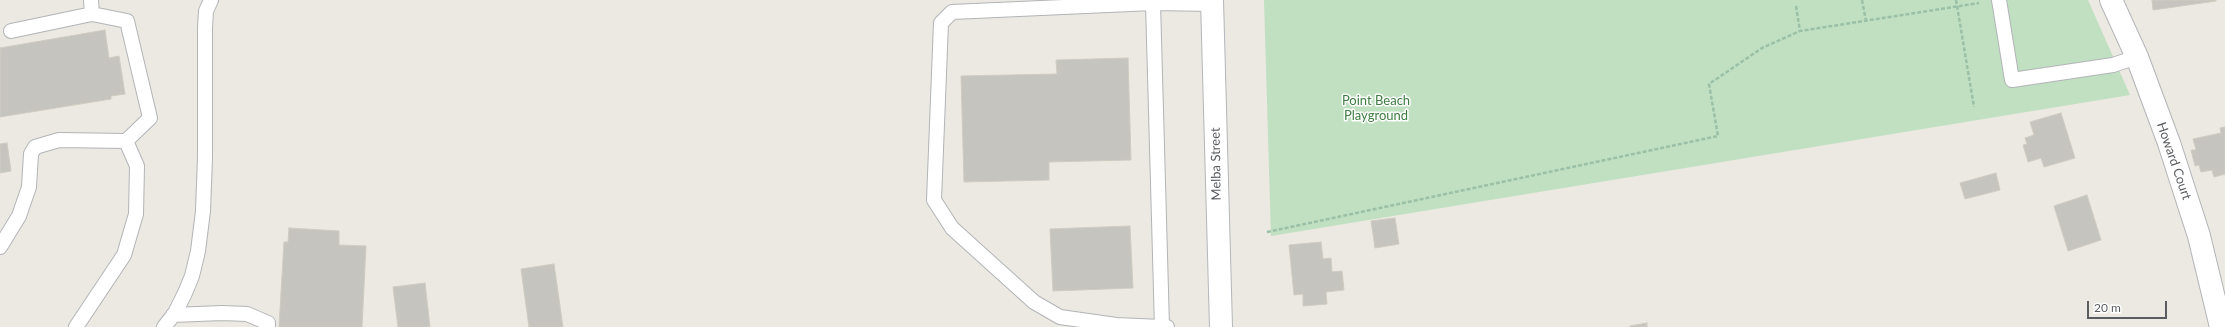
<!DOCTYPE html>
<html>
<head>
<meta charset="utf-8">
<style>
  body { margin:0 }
  #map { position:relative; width:2225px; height:327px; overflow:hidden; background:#ebe9e1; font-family:Lato,sans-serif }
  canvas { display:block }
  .scale { position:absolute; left:2087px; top:301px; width:80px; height:18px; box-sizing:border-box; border:2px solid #5a5d60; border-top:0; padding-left:5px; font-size:12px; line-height:14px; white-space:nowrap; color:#5a5d60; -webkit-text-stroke:3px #fff; paint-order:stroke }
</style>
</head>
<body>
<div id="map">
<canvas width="2225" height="327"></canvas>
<div class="scale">20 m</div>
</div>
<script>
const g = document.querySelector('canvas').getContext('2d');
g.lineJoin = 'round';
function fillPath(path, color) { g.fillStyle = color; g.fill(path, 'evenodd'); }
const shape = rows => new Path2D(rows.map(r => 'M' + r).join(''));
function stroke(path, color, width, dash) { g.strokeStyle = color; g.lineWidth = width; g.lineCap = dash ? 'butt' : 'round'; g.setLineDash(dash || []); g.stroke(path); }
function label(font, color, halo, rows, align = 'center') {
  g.font = font + ' Lato,sans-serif'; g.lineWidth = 3; g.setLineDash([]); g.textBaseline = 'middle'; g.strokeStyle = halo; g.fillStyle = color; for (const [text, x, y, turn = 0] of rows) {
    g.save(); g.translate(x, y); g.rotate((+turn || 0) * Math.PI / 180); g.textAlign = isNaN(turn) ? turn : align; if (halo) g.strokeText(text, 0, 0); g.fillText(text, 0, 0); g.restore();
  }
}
const green = shape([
  [1264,0,2088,0,2130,95,1271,236]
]);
const building = shape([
  [2152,0,2216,0,2216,1,2153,10,2152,0],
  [105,30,109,58,119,56,125,94,111,96,111,99,0,117,0,48,105,30],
  [1128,58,1131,160,1049,162,1049,180,964,182,961,76,1057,74,1056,60,1128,58],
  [2061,113,2075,158,2044,167,2041,158,2028,162,2023,145,2027,144,2025,138,2034,135,2030,122,2061,113],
  [2225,127,2225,174,2214,177,2212,170,2201,172,2199,165,2195,166,2191,150,2196,150,2193,139,2221,133,2220,128,2225,127],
  [7,143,11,171,0,173,0,144,7,143],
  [1996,173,2000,190,1965,199,1960,183,1996,173],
  [2087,195,2101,240,2068,251,2054,206,2087,195],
  [1395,218,1399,244,1375,248,1371,221,1395,218],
  [1130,226,1133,288,1053,291,1050,229,1130,226],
  [289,228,339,231,339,245,366,246,362,327,279,327,284,242,288,242,289,228],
  [1321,242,1323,259,1331,258,1332,272,1342,271,1344,290,1326,292,1327,304,1303,306,1303,294,1294,295,1289,245,1321,242],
  [554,264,563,327,529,327,521,269,554,264],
  [425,283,430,327,398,327,393,287,425,283],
  [1647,323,1647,327,1630,327,1630,326,1647,323]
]);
const path = shape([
  [1862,0,1866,21],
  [1956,0,1974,107],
  [1796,6,1800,31,1979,3],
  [1267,232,1718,136,1709,84,1762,48,1800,31]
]);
const lane = shape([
  [91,0,92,14,127,21,150,118,126,141],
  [1999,0,2012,80,2113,65,2137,57],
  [1153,3,1162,327,1167,327],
  [11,31,92,14],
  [0,247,19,216,29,187,31,154,35,147,59,140,126,141,137,166,136,214,124,255,76,327],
  [173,315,222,313,247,314,268,323,268,327],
  [164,327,175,313,185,293,192,276,198,251,203,211,205,157,205,28,206,11,211,0],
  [1162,327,1116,325,1060,317,1034,302,952,228,934,200,941,23,952,12,1153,3,1212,4]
]);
const street = shape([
  [2111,0,2137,57,2169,143,2199,236,2221,327]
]);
const secondary = shape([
  [1212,0,1221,327]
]);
const parkNames = [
  ["Point Beach",1376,101],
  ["Playground",1376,116]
];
const streetNames = [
  ["Howard Court",2174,161,71],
  ["Melba Street",1216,164,-91]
];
fillPath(green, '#c0e0c1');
fillPath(building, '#c6c4be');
stroke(building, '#cfcbc1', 1);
stroke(lane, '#b2b4b7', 16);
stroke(street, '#b2b4b7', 24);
stroke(secondary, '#b3b6ba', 24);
stroke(path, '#9ac0a7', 2.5, [4, 2]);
stroke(lane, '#fff', 14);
stroke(street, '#fff', 22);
stroke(secondary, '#fff', 22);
label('13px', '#3e7c42', '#fff', parkNames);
label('13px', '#5a5d60', '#fff', streetNames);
</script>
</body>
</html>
